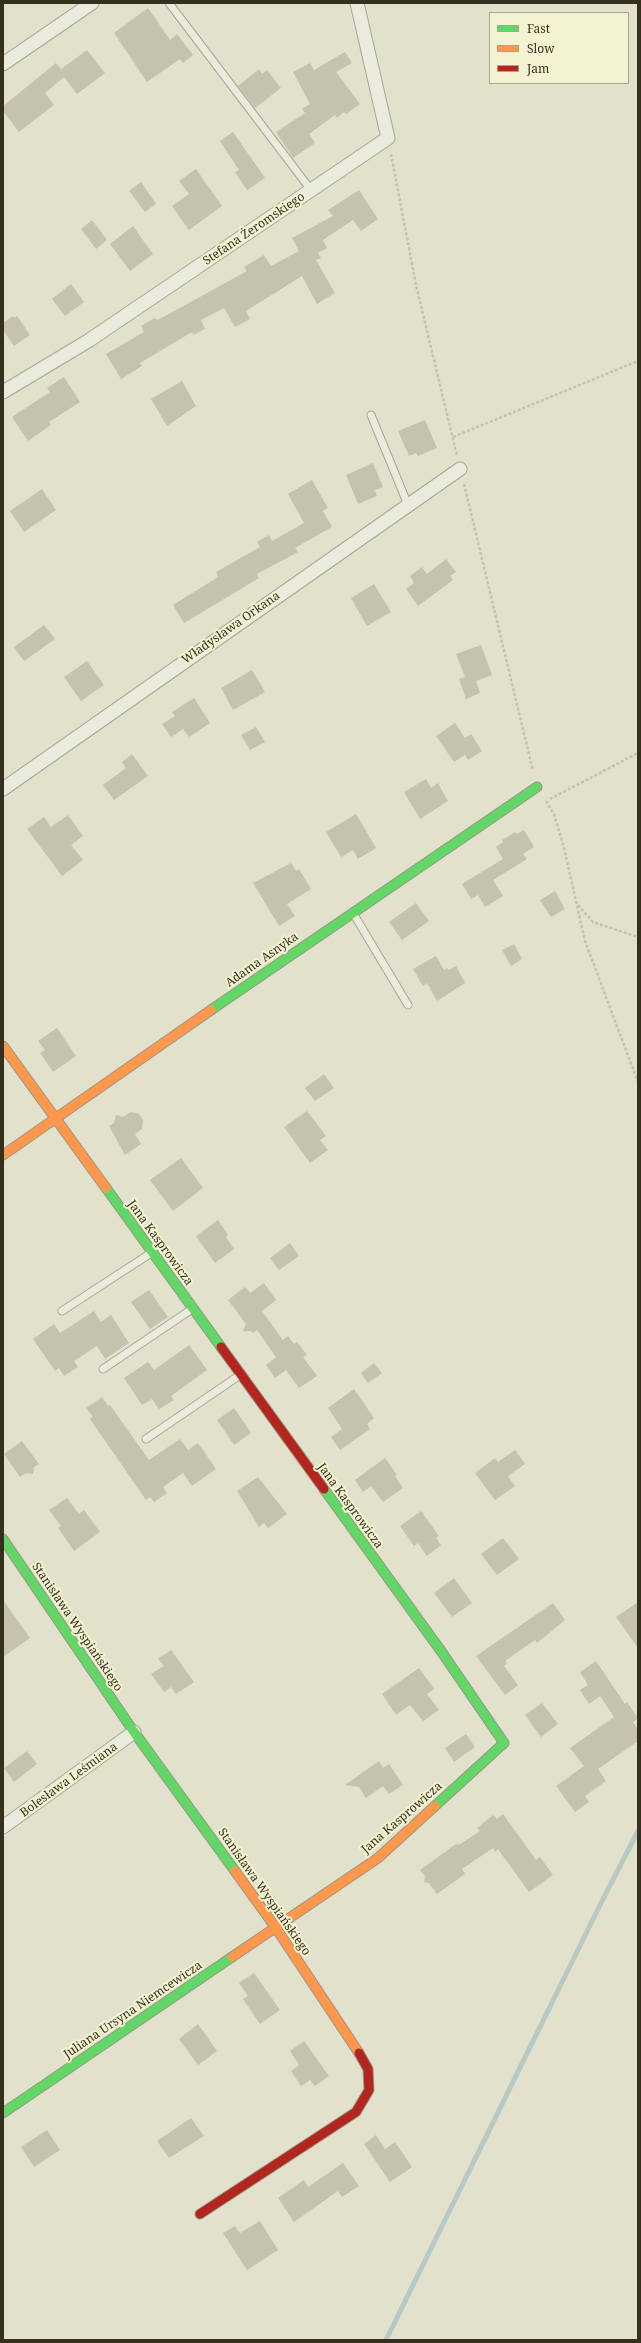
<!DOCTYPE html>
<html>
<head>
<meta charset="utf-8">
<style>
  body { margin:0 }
  #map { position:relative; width:641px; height:2343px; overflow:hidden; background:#e2e2cc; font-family:"Noto Serif",serif }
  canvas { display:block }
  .frame { position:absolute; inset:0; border:4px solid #35301e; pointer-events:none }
  .legend { position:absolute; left:489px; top:12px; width:140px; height:72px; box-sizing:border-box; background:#f3f3d1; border:1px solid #a7a589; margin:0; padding:5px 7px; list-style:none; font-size:12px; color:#35301e }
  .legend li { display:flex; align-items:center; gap:8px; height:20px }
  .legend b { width:20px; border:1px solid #a7a589 }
</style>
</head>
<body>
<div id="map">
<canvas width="641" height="2343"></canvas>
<div class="frame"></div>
<ul class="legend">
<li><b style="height:5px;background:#63d668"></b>Fast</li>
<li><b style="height:5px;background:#ff974d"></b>Slow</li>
<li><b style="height:5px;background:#b3261e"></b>Jam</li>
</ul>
</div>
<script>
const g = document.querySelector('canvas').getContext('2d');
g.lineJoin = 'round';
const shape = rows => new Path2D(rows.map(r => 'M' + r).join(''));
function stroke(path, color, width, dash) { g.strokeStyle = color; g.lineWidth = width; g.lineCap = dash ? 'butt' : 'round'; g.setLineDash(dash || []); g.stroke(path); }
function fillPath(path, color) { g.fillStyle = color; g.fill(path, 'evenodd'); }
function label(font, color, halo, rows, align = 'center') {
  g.font = font + ' "Noto Serif",serif'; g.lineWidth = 4; g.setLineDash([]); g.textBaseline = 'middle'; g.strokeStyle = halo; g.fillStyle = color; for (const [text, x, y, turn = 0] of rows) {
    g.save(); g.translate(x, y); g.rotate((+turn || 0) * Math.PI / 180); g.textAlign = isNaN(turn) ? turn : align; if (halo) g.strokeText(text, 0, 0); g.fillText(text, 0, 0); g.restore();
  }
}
const stream = shape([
  [386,2340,602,1901,638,1831]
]);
const building = shape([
  [148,8,170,40,177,34,193,55,183,63,180,59,147,82,114,33],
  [87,50,105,73,77,94,64,77,45,93,54,105,19,132,3,111,3,106,56,63,61,69],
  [345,52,352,63,336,72,360,104,346,114,344,112,337,118,335,115,309,134,315,143,293,158,276,132,305,113,302,109,310,104,293,72,310,63,314,70],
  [259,69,262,74,267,70,281,88,255,108,238,86],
  [233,132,265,178,247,190,235,172,239,170,220,141],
  [196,169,222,206,189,230,172,206,189,194,179,181],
  [141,182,156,204,145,212,129,191],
  [359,190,378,219,361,231,353,220,323,240,327,248,318,253,321,258,316,260,335,293,317,304,302,276,246,311,250,319,235,327,224,308,201,320,205,329,193,335,192,332,140,363,142,366,121,379,106,354,144,332,141,326,155,318,157,320,167,315,247,271,244,267,264,255,271,266,299,251,292,238,333,216,328,210],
  [92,220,107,240,96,249,81,229],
  [133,226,153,254,130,271,110,244],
  [71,284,84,302,65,316,52,299],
  [13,316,14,318,17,316,30,335,14,346,3,330,3,323],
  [64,377,80,402,49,422,51,425,28,441,12,417,50,392,47,388],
  [182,381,196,406,167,426,151,399],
  [425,420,437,448,418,456,416,453,409,456,398,431],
  [373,463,383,487,375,490,377,496,358,504,346,475],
  [312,480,328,508,323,511,332,527,295,548,298,552,257,574,259,578,184,623,173,605,218,577,216,572,260,547,257,542,269,535,272,541,304,523,288,494],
  [42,489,56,510,24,532,10,511],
  [446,559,456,572,450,576,453,580,418,606,406,589,414,583,410,576,422,567,427,574],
  [374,584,391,612,367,626,351,598],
  [44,625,55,639,24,661,14,647],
  [481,645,492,675,476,681,480,693,466,699,459,679,465,677,456,654],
  [87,661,104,685,81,701,64,677],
  [252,670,265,692,233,710,221,688],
  [194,698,210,723,189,737,183,729,171,737,162,724,175,716,172,712],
  [455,723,465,738,471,734,482,751,468,760,465,755,454,762,436,736],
  [256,727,265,742,250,750,241,735],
  [132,754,148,776,114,800,103,785,126,768,122,762],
  [426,779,431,788,438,783,448,801,420,819,404,792],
  [356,814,376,848,358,859,353,850,341,857,326,832],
  [68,815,83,836,71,845,83,860,62,876,27,829,44,817,51,827],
  [524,830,534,847,523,854,527,859,493,880,503,896,485,907,478,895,471,899,462,884,503,859,496,847,503,842,502,840,515,832,517,834],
  [291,863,296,871,299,869,311,889,287,904,295,916,279,926,253,883],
  [555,891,565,909,551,917,540,900],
  [416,903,429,921,402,940,389,922],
  [514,944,522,959,511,966,502,950],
  [436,956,444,970,447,968,449,970,456,966,465,983,437,1001,427,983,423,986,413,969],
  [57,1028,76,1056,53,1072,40,1053,45,1050,38,1041],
  [324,1074,334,1088,315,1101,305,1088],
  [307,1111,326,1136,320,1140,328,1150,310,1163,284,1127],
  [131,1112,139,1114,143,1120,142,1129,135,1134,141,1144,125,1155,109,1126,114,1123,116,1115,123,1117],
  [181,1158,203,1188,173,1211,150,1180],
  [218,1220,228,1235,226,1237,234,1249,215,1263,196,1236],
  [290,1243,299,1256,279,1270,270,1258],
  [264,1283,276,1300,262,1311,283,1340,288,1336,294,1344,297,1342,307,1355,303,1357,317,1376,299,1388,286,1370,275,1378,266,1365,276,1357,257,1330,253,1333,251,1331,243,1331,246,1324,228,1300,245,1287,250,1293],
  [149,1290,168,1317,150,1329,131,1302],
  [94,1311,101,1322,111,1315,129,1343,105,1359,97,1346,74,1361,78,1367,64,1376,59,1368,55,1371,33,1339,54,1324,60,1333],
  [189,1345,207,1370,171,1396,174,1400,159,1409,152,1399,142,1405,124,1378,148,1362,154,1370],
  [374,1363,382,1373,368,1383,361,1373],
  [354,1389,374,1418,367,1424,370,1429,340,1450,331,1437,342,1429,328,1408],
  [102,1397,108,1406,110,1405,149,1460,180,1439,188,1450,198,1443,216,1469,192,1486,183,1473,163,1487,167,1493,154,1502,150,1497,146,1500,90,1419,93,1417,86,1408],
  [234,1408,251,1433,234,1445,217,1420],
  [22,1441,39,1464,34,1467,33,1474,26,1473,20,1477,4,1454],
  [515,1450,525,1464,508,1476,515,1486,495,1500,475,1473,495,1458,498,1462],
  [385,1458,397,1475,395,1476,403,1488,383,1502,371,1486,363,1492,355,1480],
  [258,1477,287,1514,268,1528,264,1523,259,1527,237,1491],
  [67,1498,79,1514,84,1510,100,1532,74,1551,58,1528,61,1526,49,1510],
  [421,1511,439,1536,436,1538,441,1545,427,1556,418,1543,414,1546,400,1526],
  [503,1538,519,1559,497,1575,481,1554],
  [454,1578,472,1603,452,1617,434,1593],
  [3,1600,30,1638,3,1657],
  [638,1602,638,1648,616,1617],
  [553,1603,565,1620,537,1643,535,1640,505,1661,507,1663,504,1666,518,1685,505,1695,476,1656],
  [171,1650,194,1682,176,1694,171,1687,164,1692,151,1674,164,1666,158,1659],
  [596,1661,625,1704,627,1702,638,1718,633,1722,638,1729,638,1741,598,1769,606,1781,585,1796,589,1802,575,1812,556,1786,584,1766,570,1748,614,1717,600,1696,589,1704,580,1690,588,1685,580,1672],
  [419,1668,434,1689,427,1694,439,1710,423,1721,410,1705,396,1715,382,1694],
  [542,1703,558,1724,541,1737,525,1715],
  [466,1734,475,1747,454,1762,445,1748],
  [27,1751,37,1764,14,1782,4,1768],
  [379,1761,383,1768,389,1764,403,1785,389,1794,383,1786,366,1798,359,1787,345,1785],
  [503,1814,536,1860,540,1857,553,1875,529,1892,498,1849,495,1852,493,1848,462,1869,465,1874,437,1894,429,1883,424,1882,425,1876,420,1870,456,1844,459,1845,480,1831,477,1828,493,1815,497,1819],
  [254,1973,280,2010,260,2024,243,1999,248,1996,239,1983],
  [198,2024,217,2051,198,2065,179,2039],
  [304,2041,329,2076,315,2086,310,2080,301,2086,291,2071,299,2065,290,2051],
  [191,2118,204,2136,169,2158,157,2141],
  [47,2130,60,2150,34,2167,21,2147],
  [376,2135,385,2149,395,2142,412,2167,390,2182,364,2144],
  [343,2163,359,2186,342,2197,338,2191,294,2222,278,2198,304,2180,308,2187],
  [260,2221,278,2250,247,2270,223,2233,235,2226,240,2233]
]);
const path = shape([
  [391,154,416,285,457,456],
  [453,437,638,361],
  [464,484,533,771],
  [550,799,638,753],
  [546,801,554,814,564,848,585,941,638,1082],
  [578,905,593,922,638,937]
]);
const lane = shape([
  [169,3,311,190],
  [371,415,408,505],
  [353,913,408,1005],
  [62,1311,151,1253],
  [103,1369,192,1309],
  [146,1439,240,1375]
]);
const street = shape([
  [3,64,92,3],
  [3,392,88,341,388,138,357,3],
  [3,789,460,469],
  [3,1827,134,1732]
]);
const fast = shape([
  [211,1010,537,787],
  [106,1188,221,1347],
  [324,1489,441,1651,504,1743,435,1806],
  [3,1539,134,1732,235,1871],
  [3,2113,232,1957]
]);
const slow = shape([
  [3,1046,106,1188],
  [3,1155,211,1010],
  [235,1871,276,1928,359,2053],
  [232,1957,378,1858,435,1806]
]);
const jam = shape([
  [221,1347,324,1489],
  [200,2214,356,2112,369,2090,368,2069,359,2053]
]);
const streetNames = [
  ["Stefana Żeromskiego",254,229,-34],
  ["Władysława Orkana",231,628,-35],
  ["Adama Asnyka",262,960,-35],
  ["Jana Kasprowicza",160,1243,54],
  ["Jana Kasprowicza",350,1506,54],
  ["Stanisława Wyspiańskiego",77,1627,56],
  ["Bolesława Leśmiana",69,1780,-36],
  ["Jana Kasprowicza",402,1818,-41],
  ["Stanisława Wyspiańskiego",264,1892,55],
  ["Juliana Ursyna Niemcewicza",133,2010,-34]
];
stroke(stream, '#b7c9c2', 5);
fillPath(building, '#c5c2ad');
stroke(lane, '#a7a695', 9);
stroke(street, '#a7a695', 15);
stroke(fast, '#979584', 11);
stroke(slow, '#979584', 11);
stroke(jam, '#979584', 11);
stroke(path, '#c3c2b4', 2.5, [3, 2]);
stroke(lane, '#eaeadd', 7);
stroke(street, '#eaeadd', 13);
stroke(fast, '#63d668', 9);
stroke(slow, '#ff974d', 9);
stroke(jam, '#b3261e', 9);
label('12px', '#35301e', '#f3f3d1', streetNames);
</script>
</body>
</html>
